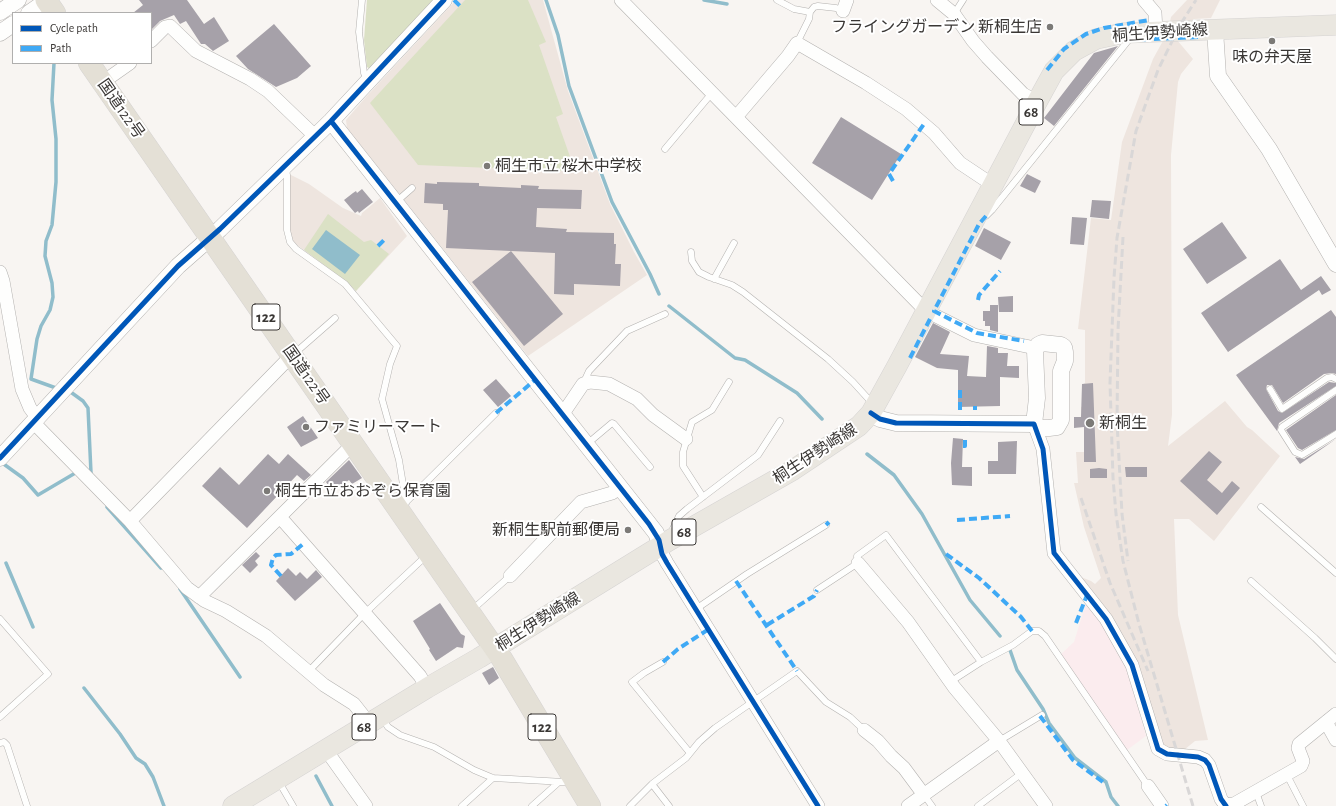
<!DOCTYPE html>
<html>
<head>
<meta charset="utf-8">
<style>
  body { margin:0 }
  #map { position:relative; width:1336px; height:806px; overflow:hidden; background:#f8f5f2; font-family:"Alegreya Sans",sans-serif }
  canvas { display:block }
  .legend { position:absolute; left:12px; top:12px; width:140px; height:52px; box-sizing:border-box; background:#fff; border:1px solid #b0afae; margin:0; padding:5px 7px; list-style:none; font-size:12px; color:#3a3735 }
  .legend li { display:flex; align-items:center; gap:8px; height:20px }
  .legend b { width:20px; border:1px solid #b0afae }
</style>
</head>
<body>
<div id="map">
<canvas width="1336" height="806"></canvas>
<ul class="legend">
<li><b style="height:5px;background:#0057b8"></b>Cycle path</li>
<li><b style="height:5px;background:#3fa9f5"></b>Path</li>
</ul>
</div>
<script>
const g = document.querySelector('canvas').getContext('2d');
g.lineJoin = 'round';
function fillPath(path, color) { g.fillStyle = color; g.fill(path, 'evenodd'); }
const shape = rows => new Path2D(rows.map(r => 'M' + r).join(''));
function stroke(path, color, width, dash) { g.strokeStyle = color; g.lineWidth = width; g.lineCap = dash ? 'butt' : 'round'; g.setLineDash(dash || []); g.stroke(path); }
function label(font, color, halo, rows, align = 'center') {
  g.font = font + ' "Alegreya Sans","Noto Sans JP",sans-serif'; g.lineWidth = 4; g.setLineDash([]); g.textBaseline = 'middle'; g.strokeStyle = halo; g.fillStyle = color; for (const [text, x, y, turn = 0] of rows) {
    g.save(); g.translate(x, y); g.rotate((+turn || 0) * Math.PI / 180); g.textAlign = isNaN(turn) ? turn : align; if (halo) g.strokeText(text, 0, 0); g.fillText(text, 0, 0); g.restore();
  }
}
const built = shape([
  [456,0,543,0,568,91,610,204,634,252,647,275,528,356,347,128,346,120,365,98],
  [1187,0,1220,0,1211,18,1194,19,1188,23,1170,22,1171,17],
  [1164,39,1177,40,1193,59,1181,74,1178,82,1171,155,1172,415,1168,446,1225,401,1247,427,1252,430,1280,456,1214,541,1189,519,1174,519,1178,615,1208,740,1195,741,1184,750,1167,748,1163,745,1081,577,1091,581,1095,584,1101,578,1084,527,1074,483,1078,483,1076,452,1084,452,1084,418,1081,417,1081,407,1083,407,1082,385,1085,383,1085,330,1078,329,1091,218,1111,220,1122,142,1153,59],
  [289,174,309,184,343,208,361,216,362,213,380,198,407,236,356,291,347,282,293,242,290,234,289,217]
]);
const industrial = shape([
  [1086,603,1102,624,1127,667,1146,736,1127,750,1061,654,1074,642]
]);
const green = shape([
  [367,0,433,0,370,69,367,67,364,40],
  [465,0,528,0,546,42,539,45,563,114,556,117,574,168,563,168,563,171,418,165,370,103],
  [328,214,364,242,371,240,389,254,356,291,347,282,304,250]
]);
const water = shape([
  [326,230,360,255,345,274,312,249]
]);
const stream = shape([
  [546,0,558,35,569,86,612,202,650,274,659,294],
  [704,0,727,4],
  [54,63,52,100,56,139,56,182,52,225,46,241,45,256,52,283,53,297,50,310,41,326,37,339,31,379,56,388],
  [669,306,735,358,745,360,797,393,822,419],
  [72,393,83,401,88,408,91,473],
  [867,454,894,475,922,514,970,600,1000,636],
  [5,465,23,478,38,495,77,472],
  [107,507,161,568],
  [6,563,33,627],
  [180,589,240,677],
  [1010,650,1017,670,1043,709,1049,723,1075,758,1106,782,1111,797,1118,806],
  [84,688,120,734,136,758,145,764,153,777,164,806],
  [316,776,332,806]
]);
const building = shape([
  [139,0,187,0,204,24,214,17,229,41,213,51,205,44,201,44,186,21,180,24,174,15,160,21,151,30,151,13,133,13,143,5],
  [274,24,311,66,297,78,276,87,248,69,236,56],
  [1118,46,1054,126,1044,118,1094,53],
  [841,117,901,154,872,200,812,163],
  [1027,174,1041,181,1035,193,1020,186],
  [437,182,479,183,479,186,521,188,521,185,539,186,538,189,582,190,581,209,537,208,536,227,567,229,566,232,614,233,614,244,616,244,615,264,621,264,620,286,574,284,574,295,554,294,555,253,511,251,563,314,524,346,472,282,511,251,446,248,448,210,443,210,443,204,424,203,425,183,437,184],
  [362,189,373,202,359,213,358,211,355,213,344,200,353,193,356,191,357,193],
  [1092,200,1111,201,1109,219,1090,217],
  [1072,217,1087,218,1084,245,1070,244],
  [1222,222,1247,258,1207,284,1183,249],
  [984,228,1011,242,1001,260,975,246],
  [1280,259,1301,290,1321,276,1331,290,1322,295,1319,290,1228,352,1201,313],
  [1013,296,1013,312,999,312,998,297],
  [990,305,998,305,998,332,990,330,990,326,985,326,985,321,983,321,983,311,990,311],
  [1331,310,1336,317,1336,374,1332,373,1324,374,1283,403,1272,385,1267,385,1266,389,1278,411,1282,413,1329,382,1336,383,1336,386,1279,423,1277,431,1236,375],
  [933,323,950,332,940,354,969,356,967,376,986,377,987,346,998,348,998,353,1008,353,1007,366,1019,366,1019,378,1000,377,1000,406,958,407,958,370,937,368,915,357],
  [496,379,511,396,498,407,483,390],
  [1093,383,1096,462,1084,462,1084,427,1074,428,1074,417,1081,417,1082,384],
  [1336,395,1336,430,1302,450,1298,448,1286,430],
  [303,416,318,438,301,447,287,427],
  [953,438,963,439,962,467,972,467,972,486,952,485,951,463],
  [1336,439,1300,464,1295,457,1304,459],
  [1017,441,1016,474,988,474,988,461,998,461,998,442],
  [1209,451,1222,462,1207,480,1222,493,1232,481,1240,488,1217,515,1180,481],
  [268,454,279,464,288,454,311,475,304,481,297,475,247,528,202,486,220,467,239,485],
  [349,460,362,478,352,484,349,480,333,492,326,482],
  [1125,467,1147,467,1147,477,1126,477],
  [1099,468,1107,469,1107,478,1090,478,1090,469],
  [256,552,260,556,255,561,258,565,250,573,242,565],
  [288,568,296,576,300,572,307,579,316,570,322,577,295,601,276,581],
  [440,603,461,634,465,636,463,648,457,647,436,661,429,650,430,649,413,621],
  [493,667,499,678,489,685,482,673]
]);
const service = shape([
  [362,0,359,32,364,73,367,80],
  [777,0,794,9,810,12],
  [954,14,963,0],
  [797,43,809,19,810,12,814,7,818,6,836,8,843,11],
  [665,149,712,93],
  [285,167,287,175,287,230,290,242,296,249,345,284,397,346,390,364,382,399,399,460,406,503],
  [396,202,412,188],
  [984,215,986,216,992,210,1131,37],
  [691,252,692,261,699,272,709,277,732,285,743,292,828,359,853,382,873,404],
  [714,279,734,243],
  [295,353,335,318],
  [583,384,589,371,627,331,665,314],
  [1270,389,1282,409,1327,378,1332,377,1336,379],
  [1336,390,1282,427,1281,430,1295,452,1302,455,1336,434],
  [587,444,612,423,614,424,650,467],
  [703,497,683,466,683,452,692,422,712,410,729,382],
  [404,504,496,413],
  [1261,507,1336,573],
  [671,533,679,516,687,509,758,455,780,421],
  [1251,581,1315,638,1336,659],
  [817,590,858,563,857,556,886,535,981,662],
  [696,609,747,574,826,525],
  [472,610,510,576],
  [0,619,48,674,0,717],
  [663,662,644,673,632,682,690,753],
  [308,672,365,613,426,556],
  [950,682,981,662,1013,645,1032,631,1039,631,1045,636,1148,786],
  [382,718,388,727,400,735,434,747,474,770,493,778,564,782,570,780],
  [999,741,1042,715],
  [0,743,4,742,7,745,27,806],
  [1287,775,1303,806],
  [279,782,293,806],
  [652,784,669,806],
  [1256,792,1261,806],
  [924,795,932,806],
  [462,806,493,778],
  [532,806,559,782],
  [630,806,652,784,686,758,699,742,715,728,797,671,826,702,850,717,864,730],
  [978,806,1022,773]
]);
const minor = shape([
  [621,0,926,311,974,335,1035,348],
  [937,0,954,14,973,41,987,57,1023,94,1037,102],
  [1144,0,1155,13,1156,31],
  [843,11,847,0],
  [151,41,165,27,170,26,196,51,250,79,268,91,315,136],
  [103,82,130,63],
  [736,117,788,56,797,43,866,83,906,109,934,133,960,163,993,185],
  [0,272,3,281,22,389,30,408,38,419],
  [562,415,583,384,590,382,609,384,637,399,653,415,686,439],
  [34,423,130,521,187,588,205,601,226,611,266,636,324,685,354,704,369,723],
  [1034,424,1043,449,1054,553,1106,619,1132,665,1158,749,1167,754,1198,757,1205,760,1209,765,1221,799,1226,806],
  [280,517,420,676,427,688],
  [130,521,292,355],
  [661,546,662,554,667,563,818,806],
  [858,563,908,622,954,687,999,741,1046,806],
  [510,576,581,502,612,493,620,488],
  [199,597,353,444],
  [1326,722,1336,740],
  [864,730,878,741,891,756,904,768,924,795],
  [326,750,366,806],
  [1148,786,1162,806],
  [1226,805,1234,804,1301,766,1303,761,1298,748,1299,744,1336,714],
  [908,806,999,741]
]);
const tertiary = shape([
  [0,12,18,0],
  [29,13,48,0],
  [1215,30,1218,76,1269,149,1336,264],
  [0,33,13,24],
  [331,121,649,524,656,533,661,546],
  [1042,343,1061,345,1064,347,1065,352,1065,361,1061,371,1061,420,1057,427,1049,428,1041,428,1034,424,1037,398,1035,351,1038,345,1042,343],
  [871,413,880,419,896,423,1034,424],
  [0,458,178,266,220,229,331,121,444,0]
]);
const primary = shape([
  [233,806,427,688,479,658,670,540,793,470,859,426,871,413,897,366,1037,102,1054,71,1074,51,1096,39,1124,33,1336,25]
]);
const trunk = shape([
  [46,0,55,13],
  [89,63,502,659,590,806]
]);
const rail = shape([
  [1123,237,1118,330,1117,422,1122,514,1128,561],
  [1081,498,1110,583,1148,671],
  [1193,806,1139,624,1123,561,1116,514,1113,478,1110,383,1114,278,1117,238,1136,131,1158,70,1180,25,1196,0]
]);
const quiet = shape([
  [454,0,460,6],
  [1130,40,1199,37],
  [1047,70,1064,49,1086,34,1104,28,1149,20],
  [893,181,889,174,924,124],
  [986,216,979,224,934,311,977,333,1024,341],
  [378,246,386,238],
  [978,300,979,295,1000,271],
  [910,358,930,319],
  [960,410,960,388,962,388],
  [975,410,975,406],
  [496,413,535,380],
  [963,446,965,446,965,436],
  [957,520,1010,516],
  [826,525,829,522],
  [946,554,979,578,1021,617,1032,631],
  [281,576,271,565,273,558,276,555,291,554,303,544],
  [736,581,797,671],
  [1076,623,1087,595],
  [767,625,814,596,817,590],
  [663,662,678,649,709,629],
  [1040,716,1073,760,1103,782],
  [1166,806,1167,805]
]);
const cycleway = shape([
  [331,121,649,524,659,540,662,554,667,563,818,806],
  [871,413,880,419,896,423,1034,424,1043,449,1054,553,1106,619,1132,665,1158,749,1167,754,1198,757,1205,760,1209,765,1221,799,1226,806],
  [0,458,178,266,220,229,331,121,444,0]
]);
const markers = [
  [1050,27,4,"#7c7a77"],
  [1272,41,4,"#7c7a77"],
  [487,166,4,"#7c7a77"],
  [1090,423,5,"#7c7a77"],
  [306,427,4,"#7c7a77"],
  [267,491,4,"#7c7a77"],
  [628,530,4,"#7c7a77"]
];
const shields = [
  [1031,112,24],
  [266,317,28],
  [684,532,24],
  [364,727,24],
  [542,727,28]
];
const shieldNames = [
  ["68",1031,112],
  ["122",266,317],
  ["68",684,532],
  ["68",364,727],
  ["122",542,727]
];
const poiNames = [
  ["フライングガーデン 新桐生店",1042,27,"right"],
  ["味の弁天屋",1272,57,"center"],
  ["桐生市立 桜木中学校",495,166],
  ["新桐生",1099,423],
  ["ファミリーマート",314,427],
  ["桐生市立おおぞら保育園",275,491],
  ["新桐生駅前郵便局",620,530,"right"]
];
const streetNames = [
  ["桐生伊勢崎線",1160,33,-4],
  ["国道122号",121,109,55],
  ["国道122号",306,375,55],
  ["桐生伊勢崎線",815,454,-33],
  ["桐生伊勢崎線",538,622,-32]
];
fillPath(built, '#eee5df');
fillPath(industrial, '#fbecee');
fillPath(green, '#dbe1c5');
fillPath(water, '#90bdcb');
stroke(stream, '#90bdcb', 3.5);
fillPath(building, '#a6a1a9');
stroke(service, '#b3b1af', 7);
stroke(minor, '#b3b1af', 14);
stroke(tertiary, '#b3b1af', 17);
stroke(primary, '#d5d3d2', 21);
stroke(trunk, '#d5d3d2', 22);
stroke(service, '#fefefd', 6);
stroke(minor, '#fefefd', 13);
stroke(tertiary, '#fefefd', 16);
stroke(primary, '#eae7e0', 20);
stroke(trunk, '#e4e0d6', 21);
stroke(rail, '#d9d7d7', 3, [8, 4]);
stroke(quiet, '#3fa9f5', 4, [8, 4]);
stroke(cycleway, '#0057b8', 5);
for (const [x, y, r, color] of markers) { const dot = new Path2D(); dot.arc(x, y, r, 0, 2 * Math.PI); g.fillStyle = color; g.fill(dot); stroke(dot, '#fff', 1.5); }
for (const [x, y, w] of shields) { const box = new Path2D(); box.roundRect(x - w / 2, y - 13, w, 26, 3); g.fillStyle = '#fff'; g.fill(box); stroke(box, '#3a3735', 1); }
label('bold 15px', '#3a3735', null, shieldNames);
label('16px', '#3a3735', '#fff', poiNames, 'left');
label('16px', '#3a3735', '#fff', streetNames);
</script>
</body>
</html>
